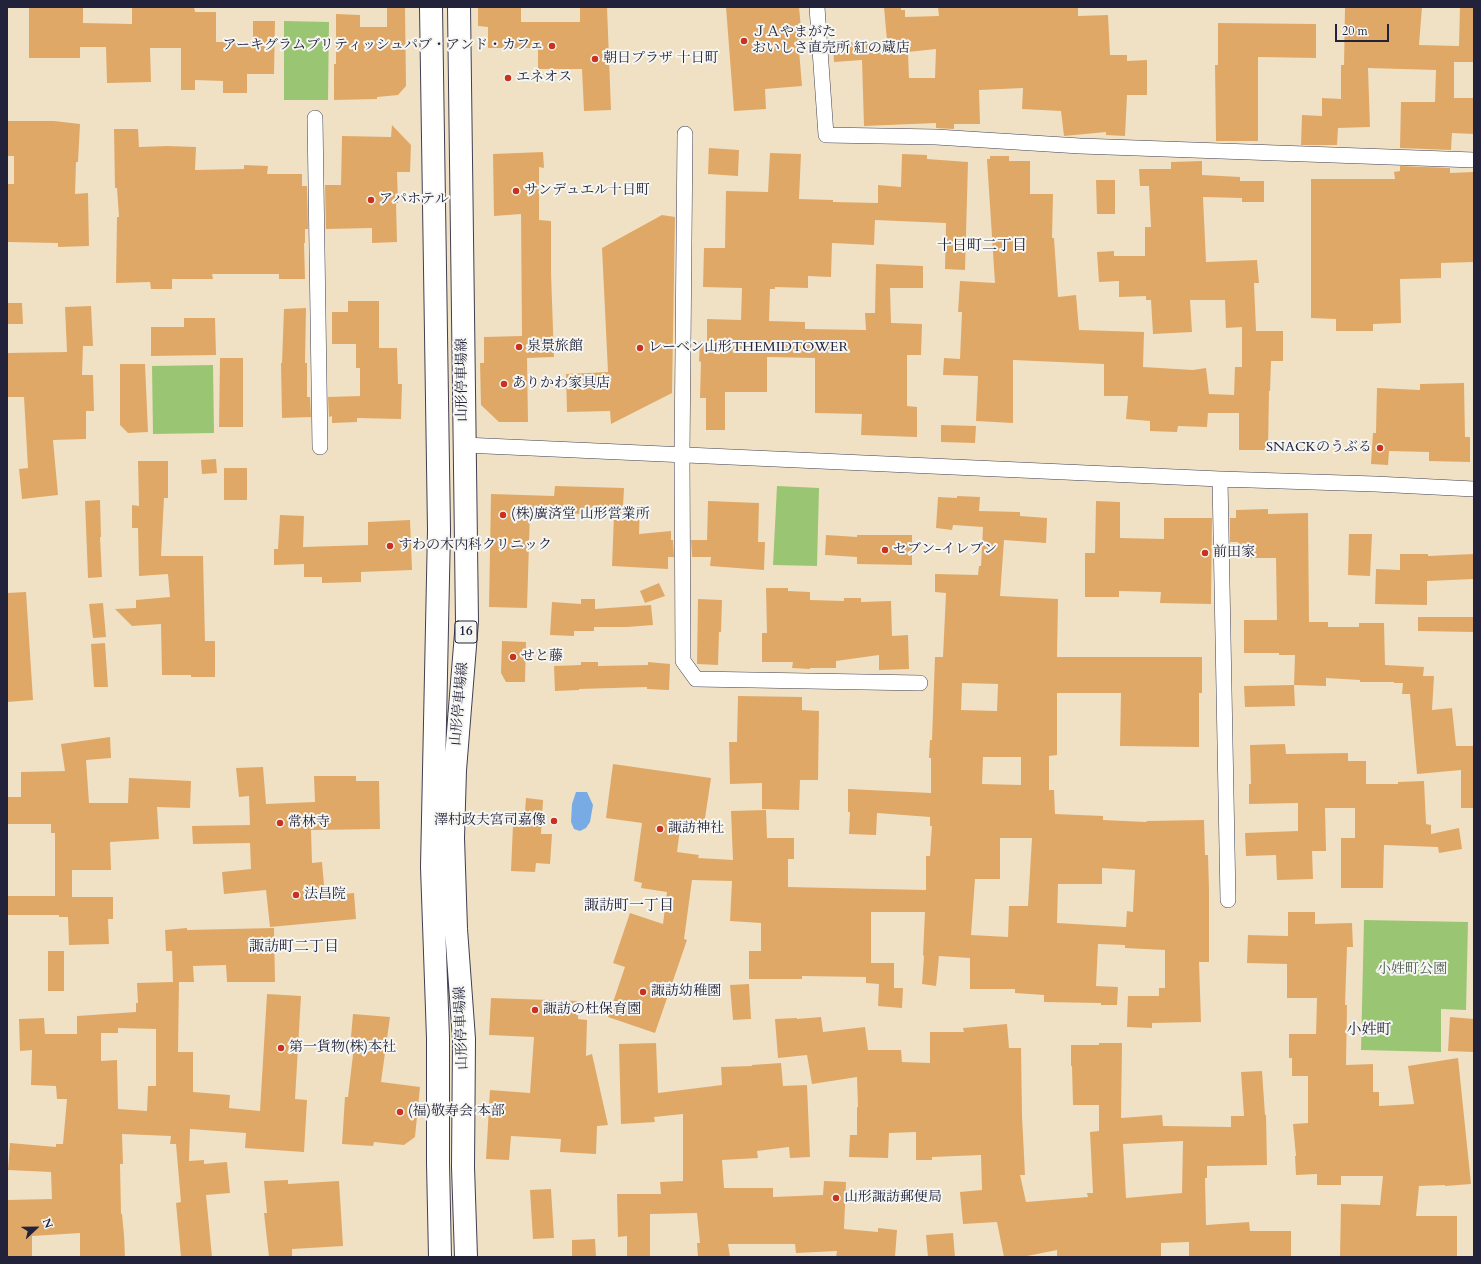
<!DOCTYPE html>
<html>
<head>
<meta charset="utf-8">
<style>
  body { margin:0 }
  #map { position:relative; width:1481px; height:1264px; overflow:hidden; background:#f0e1c4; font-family:Cardo,serif }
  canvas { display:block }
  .frame { position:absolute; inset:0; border:8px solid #22223b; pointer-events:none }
  .north { position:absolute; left:16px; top:1208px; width:40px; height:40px; -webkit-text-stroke:3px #f6f6f2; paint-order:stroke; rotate:68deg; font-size:11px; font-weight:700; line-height:16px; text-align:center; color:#22223b }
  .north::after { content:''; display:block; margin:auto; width:14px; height:18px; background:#22223b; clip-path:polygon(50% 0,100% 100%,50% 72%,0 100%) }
  .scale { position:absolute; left:1335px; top:24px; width:54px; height:18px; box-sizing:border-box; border:2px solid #22223b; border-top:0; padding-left:5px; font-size:12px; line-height:14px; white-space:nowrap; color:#22223b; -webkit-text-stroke:3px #f6f6f2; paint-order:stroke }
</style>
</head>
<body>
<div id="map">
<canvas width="1481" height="1264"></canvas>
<div class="frame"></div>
<div class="north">N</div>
<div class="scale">20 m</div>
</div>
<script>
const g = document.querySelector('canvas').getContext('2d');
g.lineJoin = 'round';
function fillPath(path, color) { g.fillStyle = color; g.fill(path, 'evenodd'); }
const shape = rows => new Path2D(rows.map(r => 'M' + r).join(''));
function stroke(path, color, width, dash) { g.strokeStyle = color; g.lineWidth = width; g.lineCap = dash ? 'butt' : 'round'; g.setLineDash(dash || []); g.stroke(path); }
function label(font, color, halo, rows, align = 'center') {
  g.font = font + ' Cardo,"Noto Serif JP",serif'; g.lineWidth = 4; g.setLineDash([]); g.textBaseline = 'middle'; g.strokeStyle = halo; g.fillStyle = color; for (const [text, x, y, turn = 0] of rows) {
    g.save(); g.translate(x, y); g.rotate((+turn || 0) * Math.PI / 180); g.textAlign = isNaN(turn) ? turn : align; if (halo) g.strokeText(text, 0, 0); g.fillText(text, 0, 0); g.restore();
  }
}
const green = shape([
  [284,21,329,22,328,100,284,100],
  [213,365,214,433,153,434,152,366],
  [777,486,819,488,817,566,773,565],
  [1364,920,1468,922,1466,1010,1441,1009,1441,1052,1361,1050]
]);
const water = shape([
  [576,792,587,792,593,805,590,822,586,828,580,831,574,829,571,822,572,804]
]);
const building = shape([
  [29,7,83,7,83,23,132,24,132,7,194,7,195,12,216,12,216,42,253,42,253,21,275,21,274,74,247,74,247,93,223,93,223,81,195,80,195,90,181,90,181,48,150,48,151,82,107,83,106,47,80,47,80,58,29,58],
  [387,7,405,7,406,86,398,95,377,97,377,99,334,100,334,64,336,64,336,14,360,15,360,27,387,27],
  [478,7,521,7,521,22,580,22,580,7,607,7,611,110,584,111,582,69,538,69,538,48,488,48,488,27,478,26],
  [726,7,799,7,803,50,799,50,802,86,765,89,766,109,734,111],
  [884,7,901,7,901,10,905,10,905,17,939,16,938,7,1078,7,1078,16,1108,15,1110,55,1127,55,1127,61,1147,60,1147,95,1127,95,1125,136,1106,135,1106,132,1064,136,1061,111,1022,109,1023,88,979,90,980,124,954,124,954,129,936,128,936,123,864,126,862,60,834,62,833,43,858,41,858,44,887,41],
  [936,49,935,78,909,78,908,52],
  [1345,7,1422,7,1419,45,1459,46,1460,7,1474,7,1474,62,1454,62,1454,98,1474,98,1474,134,1452,133,1451,150,1400,148,1401,102,1435,102,1436,70,1368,68,1370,127,1338,128,1337,145,1301,145,1302,115,1322,116,1322,98,1341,99,1341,65,1344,65],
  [1218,23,1316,24,1316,58,1258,57,1258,141,1216,141,1215,65,1218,65],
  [7,121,54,121,80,124,78,162,76,162,75,194,88,193,89,246,58,247,58,243,7,242,7,184,14,184,14,156,7,156],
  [392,125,411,145,410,172,397,172,398,203,396,203,397,242,372,243,372,228,326,229,325,185,341,185,342,136,391,137],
  [114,129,138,129,139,147,167,146,196,147,195,170,244,169,244,165,268,166,267,174,302,174,302,186,307,186,308,229,305,229,305,243,304,243,305,279,279,279,279,274,212,274,213,279,172,279,172,289,151,289,150,282,116,283,117,217,119,217,117,188,115,188],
  [709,148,739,150,738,176,708,174],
  [543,152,544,168,539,167,539,220,551,221,551,273,554,357,527,358,528,422,499,422,481,405,480,363,484,363,484,337,522,336,521,214,494,216,493,154],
  [770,153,801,154,799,199,833,200,833,202,878,203,878,185,901,187,902,154,927,155,927,159,968,162,965,270,945,269,946,223,875,220,874,245,832,243,831,277,808,276,808,288,775,287,775,289,770,289,769,321,805,322,805,329,866,330,865,313,875,313,876,264,923,266,923,288,890,288,891,323,922,324,921,355,907,355,907,406,917,407,917,437,861,435,862,414,815,413,815,358,767,357,767,392,725,392,725,430,706,430,706,398,700,398,701,362,699,361,700,341,707,341,707,319,741,320,742,288,703,287,704,248,725,248,726,191,768,192],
  [990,156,1009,156,1009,161,1030,161,1030,194,1053,194,1052,238,1054,238,1058,297,1076,295,1079,330,1144,332,1143,367,1193,370,1206,368,1209,394,1234,395,1235,367,1242,367,1242,327,1226,328,1225,300,1190,300,1192,332,1153,334,1151,300,1146,300,1146,296,1119,297,1119,281,1099,282,1097,252,1114,251,1114,256,1145,256,1145,227,1151,227,1149,186,1140,186,1139,169,1171,169,1171,162,1202,161,1202,175,1240,177,1240,181,1264,181,1264,202,1242,202,1242,198,1203,197,1206,262,1257,260,1259,283,1254,283,1256,331,1283,331,1283,361,1271,361,1270,391,1269,391,1268,450,1239,450,1239,413,1208,413,1207,427,1178,426,1177,432,1150,431,1150,421,1126,419,1128,396,1104,396,1104,364,1013,360,1013,423,976,421,978,376,943,375,944,358,960,359,962,312,958,312,960,281,995,283,987,159,990,159],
  [1400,166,1450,168,1450,173,1474,172,1474,262,1441,263,1441,278,1400,279,1401,323,1373,324,1373,331,1336,331,1336,319,1311,318,1311,179,1395,179,1394,172,1400,171],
  [1096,180,1115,180,1115,214,1097,214],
  [662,215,675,217,672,393,611,424,610,411,567,412,566,374,608,372,602,248],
  [348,301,379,301,379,348,397,348,398,384,402,384,401,419,357,418,357,422,332,423,332,416,329,417,328,397,360,396,360,368,356,368,356,344,332,344,332,312,348,312],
  [7,303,22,303,23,324,7,324],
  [91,306,93,346,83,346,82,375,93,375,94,411,86,411,86,439,53,440,58,495,22,499,19,469,28,468,24,397,7,397,7,353,67,352,65,307],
  [306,308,305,363,307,363,307,397,310,397,311,417,282,418,281,363,282,363,284,309],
  [184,318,215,318,216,355,151,356,151,327,184,327],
  [220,358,243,358,243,427,219,427],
  [120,364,145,364,148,432,128,433,120,425],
  [1464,383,1465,437,1470,437,1470,462,1429,461,1429,452,1389,451,1388,465,1371,464,1373,433,1376,433,1377,388,1420,390,1420,384],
  [941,425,976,426,975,443,941,442],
  [216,459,217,473,202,474,201,460],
  [138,461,168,461,168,498,164,498,161,556,203,556,205,641,215,641,215,677,191,677,191,675,162,675,161,624,132,626,115,609,136,608,136,600,170,597,168,574,139,576,138,528,132,528,132,505,139,506],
  [224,468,247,468,247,500,224,500],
  [555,486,624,488,623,507,640,507,639,534,671,531,671,540,673,540,674,557,668,557,668,569,612,566,614,515,530,512,527,608,489,607,491,494,554,496],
  [957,496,980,497,979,511,1020,512,1020,516,1047,518,1046,543,1004,540,1000,596,1058,599,1057,657,1202,657,1202,693,1199,693,1199,747,1120,746,1121,693,1057,693,1057,755,1049,756,1049,790,1054,790,1055,814,1103,816,1103,820,1146,822,1147,821,1204,820,1205,855,1208,855,1209,889,1209,962,1199,962,1201,1022,1152,1023,1152,1028,1127,1027,1128,996,1159,996,1159,988,1165,988,1165,950,1125,948,1125,945,1098,944,1096,986,1118,987,1117,1005,1101,1005,1101,1003,1044,1002,1044,995,1015,993,1015,989,970,989,970,958,939,956,936,986,922,984,924,956,923,955,925,912,871,912,871,963,894,963,894,988,903,988,902,1008,878,1006,879,984,866,983,866,977,802,976,802,979,749,979,749,951,761,951,761,923,730,921,732,881,692,880,684,939,687,940,655,1033,608,1017,625,967,613,963,630,913,663,924,667,892,641,888,642,883,634,881,642,823,606,818,613,764,711,778,704,825,681,821,677,852,699,855,698,858,733,860,731,811,766,810,767,838,794,838,794,859,788,859,788,887,926,890,926,856,930,856,932,826,930,826,930,817,877,813,876,835,849,834,850,812,848,812,848,789,931,793,931,758,929,758,930,740,932,740,935,657,943,657,946,593,935,592,935,574,978,575,979,566,981,566,983,527,953,525,952,530,936,528,938,497,957,498],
  [962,683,998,684,997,711,961,710],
  [983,757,1021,757,1021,785,982,784],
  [1000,838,1032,838,1028,906,1009,906,1008,937,971,935,975,879,1000,879],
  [1102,868,1135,870,1133,912,1127,911,1126,927,1057,923,1058,884,1102,884],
  [100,500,101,537,100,537,102,577,88,578,85,501],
  [708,501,759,503,758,542,765,542,764,570,710,566,711,557,692,557,691,540,707,540],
  [1096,501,1120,502,1120,538,1164,539,1164,518,1212,518,1211,604,1160,603,1161,592,1119,591,1119,597,1085,597,1085,553,1095,553],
  [1268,509,1268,514,1308,513,1309,622,1328,622,1328,627,1359,627,1359,623,1384,623,1385,665,1424,667,1423,676,1434,676,1432,710,1452,708,1456,746,1474,746,1474,808,1461,808,1461,770,1417,774,1410,694,1402,694,1403,683,1394,683,1394,682,1360,682,1360,680,1326,678,1326,686,1294,685,1295,655,1279,655,1279,653,1244,653,1244,620,1277,620,1276,558,1238,558,1238,542,1230,542,1230,518,1236,518,1236,510],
  [280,515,304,516,303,547,368,545,368,522,410,520,412,570,361,572,361,582,322,583,322,577,304,577,304,564,274,565,274,549,278,549],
  [1349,534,1372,534,1370,576,1348,575],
  [826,535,857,537,857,535,912,535,912,565,857,564,857,557,825,555],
  [1400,554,1428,554,1428,556,1474,554,1474,579,1427,581,1427,605,1375,604,1376,569,1400,570],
  [659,583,665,596,645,603,640,591],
  [766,588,788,588,788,591,810,592,810,600,844,601,844,598,861,598,861,602,891,601,892,636,908,635,909,669,879,670,879,655,836,661,836,668,810,668,810,669,792,668,793,662,762,662,762,633,767,633],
  [26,592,33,700,7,702,7,593],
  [581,599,595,599,595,609,651,605,653,625,627,627,594,627,594,631,574,631,574,636,550,635,552,602,581,604],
  [698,599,722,600,721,632,719,632,718,665,697,664],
  [103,603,106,637,93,638,89,604],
  [1418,617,1474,617,1474,632,1418,631],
  [502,641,526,642,525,682,506,682,501,673],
  [105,643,108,687,94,687,91,644],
  [581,662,598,662,598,666,648,665,648,662,670,664,669,690,647,689,647,687,579,689,579,690,555,691,554,666,581,665],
  [1294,685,1295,706,1245,707,1244,686],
  [738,696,802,697,802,710,819,711,818,780,800,780,799,810,762,809,762,783,730,784,729,742,737,742],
  [110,737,111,758,86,760,89,803,128,803,129,778,191,781,190,808,157,807,159,839,110,842,111,870,72,870,72,897,113,897,113,919,108,919,109,944,69,945,68,917,59,917,59,915,7,915,7,896,55,896,55,833,51,833,51,824,7,824,7,797,21,797,21,772,65,771,61,744],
  [1285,744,1286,754,1348,753,1348,761,1366,761,1366,784,1398,784,1398,782,1424,781,1426,824,1431,825,1431,834,1459,828,1462,849,1439,853,1438,847,1384,845,1383,888,1341,888,1341,838,1355,838,1355,808,1325,808,1326,851,1312,851,1313,879,1277,880,1276,855,1246,856,1245,833,1298,831,1298,803,1249,804,1249,784,1251,784,1250,745],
  [263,767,266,804,315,802,314,776,356,776,356,781,379,781,380,829,311,830,312,863,322,862,325,896,354,893,356,919,270,927,266,890,224,894,222,872,251,869,250,843,193,844,192,826,250,825,249,796,239,797,236,768],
  [526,798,543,800,541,834,552,834,550,864,536,863,535,872,511,871,513,825,524,826],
  [1288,912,1315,912,1315,924,1352,923,1353,947,1347,947,1345,1005,1347,1005,1346,1065,1373,1064,1373,1092,1379,1092,1379,1106,1414,1104,1408,1066,1458,1058,1471,1184,1445,1186,1445,1185,1419,1186,1416,1216,1457,1216,1457,1257,1354,1257,1340,1256,1341,1204,1380,1205,1383,1176,1341,1176,1341,1185,1317,1185,1317,1174,1296,1175,1295,1156,1296,1156,1293,1124,1308,1123,1308,1076,1292,1076,1292,1058,1289,1058,1289,1034,1316,1034,1317,998,1287,998,1287,964,1247,963,1248,935,1288,936],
  [187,928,187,930,274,928,275,982,227,982,226,965,193,966,194,982,179,982,178,1052,193,1052,193,1092,230,1095,229,1108,260,1111,267,994,301,996,295,1099,307,1100,304,1152,245,1148,246,1133,190,1129,189,1161,204,1160,204,1164,227,1162,230,1193,206,1195,212,1257,181,1257,176,1203,181,1202,176,1144,170,1144,171,1136,122,1134,123,1164,120,1164,121,1214,122,1214,124,1235,125,1257,80,1257,80,1233,32,1236,32,1257,7,1257,7,1200,52,1199,51,1172,8,1170,10,1143,56,1147,56,1144,63,1144,67,1099,57,1099,56,1086,31,1085,32,1050,20,1051,19,1019,44,1018,45,1034,77,1034,77,1016,136,1012,136,1003,138,1003,137,983,173,982,172,951,166,951,165,930],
  [118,1028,156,1029,156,1086,148,1086,147,1111,118,1109,117,1060,101,1061,101,1033,118,1033],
  [48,951,64,951,64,991,48,991],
  [749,984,751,1019,733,1020,730,985],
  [491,998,579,1001,578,1019,587,1020,586,1056,592,1054,608,1125,597,1126,596,1154,560,1152,561,1139,511,1136,509,1160,486,1159,490,1090,530,1093,534,1037,489,1035],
  [353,1014,390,1017,381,1082,420,1087,415,1137,404,1145,374,1142,373,1146,342,1144,345,1097,348,1097,355,1038,351,1037],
  [821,1017,823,1032,865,1027,868,1050,901,1050,902,1062,930,1063,930,1032,964,1032,963,1028,1007,1024,1009,1048,1021,1048,1022,1116,1025,1175,1020,1175,1026,1202,1088,1197,1087,1193,1093,1193,1090,1132,1099,1131,1099,1105,1073,1105,1072,1066,1071,1066,1071,1045,1099,1045,1099,1043,1122,1043,1121,1118,1162,1115,1163,1126,1231,1127,1231,1116,1244,1116,1241,1072,1262,1071,1265,1115,1266,1115,1267,1165,1207,1166,1207,1178,1205,1178,1206,1225,1249,1222,1250,1231,1291,1231,1291,1257,1189,1257,1189,1242,1161,1243,1161,1257,1057,1257,1057,1250,1022,1257,1004,1257,997,1222,963,1224,960,1192,982,1190,981,1155,932,1157,932,1160,916,1160,916,1132,889,1133,888,1158,849,1157,850,1135,857,1135,857,1107,858,1107,857,1077,812,1084,807,1055,778,1058,775,1019,797,1018,797,1019],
  [1183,1141,1182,1193,1126,1198,1123,1144],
  [1450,1017,1474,1019,1474,1052,1448,1051],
  [656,1043,658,1093,722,1085,721,1067,752,1066,752,1065,781,1063,783,1086,807,1085,810,1157,790,1158,789,1147,757,1151,758,1158,722,1160,724,1188,773,1188,773,1197,823,1195,824,1181,846,1182,844,1229,878,1232,878,1228,897,1230,895,1257,836,1257,837,1251,796,1253,795,1244,728,1244,730,1257,698,1257,697,1243,700,1243,697,1213,650,1214,650,1257,627,1257,627,1236,618,1237,617,1194,661,1194,660,1182,683,1181,683,1114,654,1117,655,1122,621,1124,619,1044],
  [288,1180,288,1184,339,1181,343,1246,292,1249,292,1257,269,1257,264,1213,267,1213,264,1181],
  [551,1189,554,1238,533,1239,530,1190],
  [953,1233,955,1257,928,1257,926,1235],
  [595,1239,596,1257,572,1257,572,1240]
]);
const street = shape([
  [817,7,826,135,936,137,1080,146,1474,160],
  [315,118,320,447],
  [685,134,682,455,683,661,696,679,920,683],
  [464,445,1220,479,1375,484,1474,489],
  [1220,479,1228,900]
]);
const primary = shape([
  [431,7,439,530,432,867,438,1038,438,1163,440,1257],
  [459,7,467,621,455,770,453,838,456,929,464,1039,463,1167,466,1257]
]);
const markers = [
  [744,41,4,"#c8321e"],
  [552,46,4,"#c8321e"],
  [595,59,4,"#c8321e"],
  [508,78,4,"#c8321e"],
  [516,191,4,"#c8321e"],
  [371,200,4,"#c8321e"],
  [519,347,4,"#c8321e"],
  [640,348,4,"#c8321e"],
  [504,384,4,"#c8321e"],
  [1380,448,4,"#c8321e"],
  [503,515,4,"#c8321e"],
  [390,546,4,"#c8321e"],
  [885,550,4,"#c8321e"],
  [1205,553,4,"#c8321e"],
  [513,657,4,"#c8321e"],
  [554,821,4,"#c8321e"],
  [280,823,4,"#c8321e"],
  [660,829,4,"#c8321e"],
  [296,895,4,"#c8321e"],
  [643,992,4,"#c8321e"],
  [535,1010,4,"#c8321e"],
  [281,1048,4,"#c8321e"],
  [400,1112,4,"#c8321e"],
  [836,1198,4,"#c8321e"]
];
const shields = [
  [466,632,22]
];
const shieldNames = [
  ["16",466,632]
];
const poiNames = [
  ["ＪＡやまがた",752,33],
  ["おいしさ直売所 紅の蔵店",752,49],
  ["アーキグラムブリティッシュパブ・アンド・カフェ",544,46,"right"],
  ["朝日プラザ 十日町",603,59],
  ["エネオス",516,78],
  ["サンデュエル十日町",524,191],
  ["アパホテル",379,200],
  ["泉景旅館",527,347],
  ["レーベン山形THEMIDTOWER",648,348],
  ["ありかわ家具店",512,384],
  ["SNACKのうぶる",1372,448,"right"],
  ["(株)廣済堂 山形営業所",511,515],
  ["すわの木内科クリニック",398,546],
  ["セブン-イレブン",893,550],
  ["前田家",1213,553],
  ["せと藤",521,657],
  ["澤村政夫宮司嘉像",546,821,"right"],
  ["常林寺",288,823],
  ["諏訪神社",668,829],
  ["法昌院",304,895],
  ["諏訪幼稚園",651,992],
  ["諏訪の杜保育園",543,1010],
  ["第一貨物(株)本社",289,1048],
  ["(福)敬寿会 本部",408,1112],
  ["山形諏訪郵便局",844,1198]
];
const streetNames = [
  ["山形停車場線",463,380,-90],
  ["山形停車場線",460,704,-85],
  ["山形停車場線",462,1028,-92]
];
const parkNames = [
  ["小姓町公園",1412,970]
];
const neighbourhoodNames = [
  ["十日町二丁目",982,247],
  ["諏訪町一丁目",629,907],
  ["諏訪町二丁目",294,948],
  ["小姓町",1369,1031]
];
fillPath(green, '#9ac673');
fillPath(water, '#78aae4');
fillPath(building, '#e0a867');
stroke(street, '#413f50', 16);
stroke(primary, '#413f50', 24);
stroke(street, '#fff', 15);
stroke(primary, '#fff', 22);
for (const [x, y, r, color] of markers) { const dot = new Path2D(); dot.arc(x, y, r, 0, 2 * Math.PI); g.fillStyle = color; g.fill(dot); stroke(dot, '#f6f6f2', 1.5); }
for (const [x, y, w] of shields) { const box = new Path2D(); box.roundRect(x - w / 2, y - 11, w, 22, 3); g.fillStyle = '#f6f6f2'; g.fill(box); stroke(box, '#22223b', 1); }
label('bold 13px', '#22223b', null, shieldNames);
label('14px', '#22223b', '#f6f6f2', poiNames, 'left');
label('14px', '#22223b', '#f6f6f2', streetNames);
label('14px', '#4c5b4f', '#f6f6f2', parkNames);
label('15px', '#22223b', '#f6f6f2', neighbourhoodNames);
</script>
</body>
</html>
